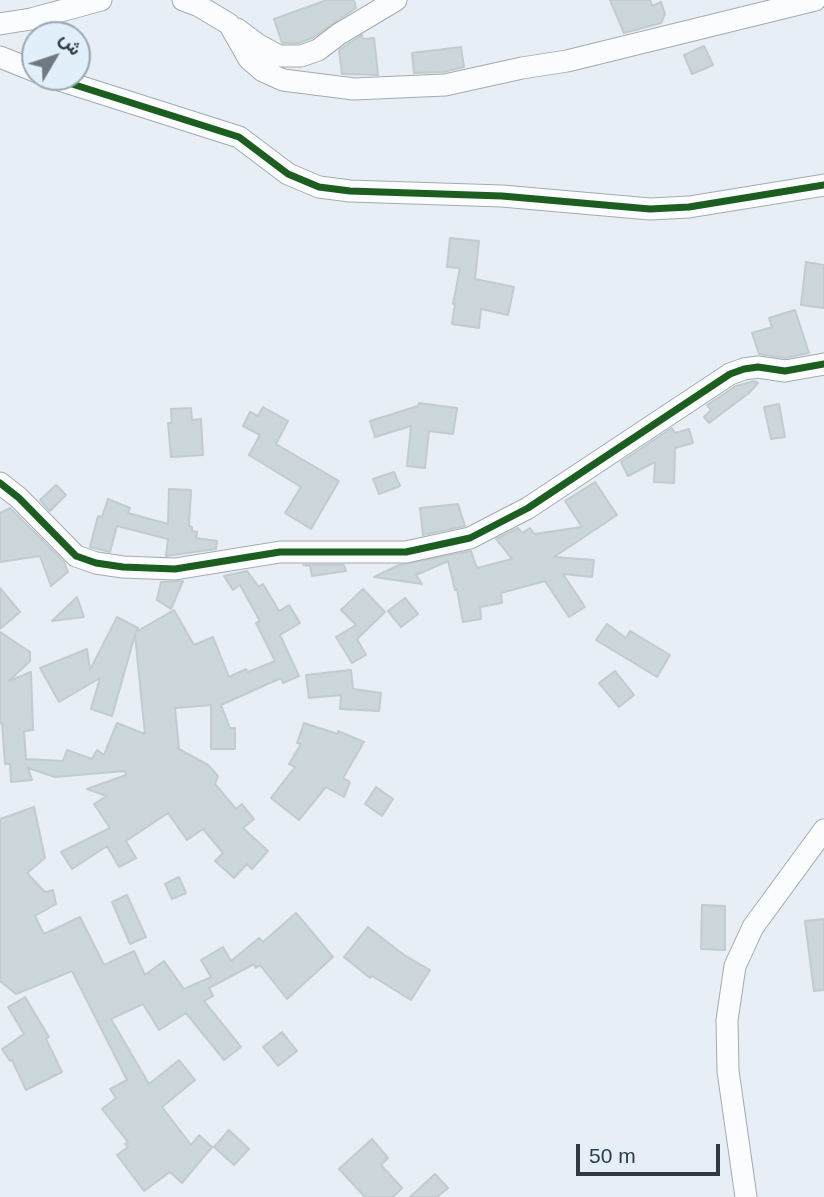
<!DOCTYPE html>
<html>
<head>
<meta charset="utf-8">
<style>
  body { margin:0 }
  #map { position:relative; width:824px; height:1197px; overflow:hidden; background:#e7eef5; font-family:Helvetica,Vazirmatn,sans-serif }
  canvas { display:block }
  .north { position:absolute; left:21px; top:21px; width:70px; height:70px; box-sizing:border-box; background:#e1effb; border:2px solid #9ba7b1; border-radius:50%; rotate:51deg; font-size:19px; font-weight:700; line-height:28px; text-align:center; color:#313a41 }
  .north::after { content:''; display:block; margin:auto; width:24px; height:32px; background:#717980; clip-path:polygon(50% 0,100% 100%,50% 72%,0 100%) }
  .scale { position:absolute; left:576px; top:1144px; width:144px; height:32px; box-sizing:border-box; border:4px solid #313a41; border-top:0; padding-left:9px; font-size:21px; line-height:24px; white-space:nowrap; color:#313a41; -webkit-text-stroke:5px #e1effb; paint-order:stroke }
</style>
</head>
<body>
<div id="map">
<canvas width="824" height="1197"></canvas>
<div class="north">ش</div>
<div class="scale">50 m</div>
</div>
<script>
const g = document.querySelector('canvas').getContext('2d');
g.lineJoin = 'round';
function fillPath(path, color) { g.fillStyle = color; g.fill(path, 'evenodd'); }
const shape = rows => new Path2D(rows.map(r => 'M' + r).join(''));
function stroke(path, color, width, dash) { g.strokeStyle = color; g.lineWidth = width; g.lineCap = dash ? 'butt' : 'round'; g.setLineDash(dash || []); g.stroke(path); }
const building = shape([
  [327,0,354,0,356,8,312,38,299,43,282,43,274,19,327,0],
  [610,0,650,0,652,6,661,2,665,14,661,23,624,33,610,0],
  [362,35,363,39,374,38,378,75,342,74,339,50,362,35],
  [704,46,713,65,692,74,684,55,704,46],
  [461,47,464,67,443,72,414,73,412,53,461,47],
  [450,238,479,241,475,279,514,287,508,315,481,309,479,328,452,324,455,304,453,304,460,268,447,267,450,238],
  [806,262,824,265,824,308,801,305,806,262],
  [795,310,809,353,785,358,759,354,752,333,772,327,769,318,795,310],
  [755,381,758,383,749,393,709,423,704,417,711,410,707,405,736,386,755,381],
  [419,403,457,408,453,434,429,431,425,468,407,466,411,426,375,437,370,421,418,406,419,403],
  [779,404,785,437,771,439,764,407,779,404],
  [263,407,288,421,276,444,339,481,311,529,285,513,301,487,249,455,260,435,243,426,250,412,258,416,263,407],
  [191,408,192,420,201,419,203,455,171,457,168,423,172,423,171,409,191,408],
  [672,428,675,433,689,429,693,443,675,448,674,483,654,482,655,462,628,476,621,462,672,428],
  [394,472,400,486,379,494,373,479,394,472],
  [595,482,617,515,554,557,594,560,592,577,563,574,585,607,569,617,545,581,501,593,502,603,480,607,481,619,463,622,457,589,455,590,448,561,416,575,422,584,374,577,399,565,471,551,477,568,512,559,496,539,518,528,522,533,530,528,534,534,582,527,565,501,595,482],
  [56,485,66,495,50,511,40,500,56,485],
  [169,489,191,490,189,526,192,527,192,531,197,532,196,538,217,541,216,549,166,556,168,539,117,526,110,552,90,547,98,516,102,517,108,499,130,508,128,513,168,524,169,489],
  [458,504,465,526,423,535,420,508,458,504],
  [10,508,64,562,68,572,51,586,40,556,0,562,0,513,10,508],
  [303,565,344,565,346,571,312,576,310,566,303,565],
  [247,571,259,587,263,584,279,611,289,605,300,623,280,635,299,676,283,683,281,678,221,705,230,728,235,728,235,749,211,749,211,705,175,708,179,749,177,748,208,765,218,776,215,784,236,809,242,804,254,819,243,828,268,851,252,869,247,864,234,878,215,861,223,853,203,829,187,840,168,813,126,841,136,858,119,867,107,846,72,869,61,852,110,828,94,804,107,796,87,789,126,775,125,771,55,777,28,768,32,780,11,782,10,764,5,764,2,723,0,723,0,632,30,652,30,661,9,681,31,672,33,730,24,731,26,759,63,761,67,750,92,759,97,750,104,755,117,723,145,734,135,635,112,716,91,709,100,678,59,702,40,668,87,649,90,670,117,617,138,628,136,632,174,610,194,645,213,637,229,677,246,669,248,672,275,661,256,623,260,621,240,585,233,590,224,576,247,571],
  [183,581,171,609,157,600,161,582,183,581],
  [0,588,20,612,0,629,0,588],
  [363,589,385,612,357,639,366,655,352,663,336,637,356,625,341,610,363,589],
  [77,597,84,617,52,621,77,597],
  [405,598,418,614,401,627,388,611,405,598],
  [607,624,626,638,630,631,670,655,657,677,596,640,607,624],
  [351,670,353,689,381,693,379,711,340,709,341,695,309,698,306,675,351,670],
  [615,671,634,695,619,707,599,683,615,671],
  [304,723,338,734,338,731,364,742,343,778,350,782,344,797,326,787,299,820,271,798,295,767,289,764,301,744,297,743,304,723],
  [376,787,393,799,382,816,365,804,376,787],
  [34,807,45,858,27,873,45,892,53,890,56,904,35,916,44,934,80,917,104,965,134,951,145,975,164,961,184,989,211,977,201,960,223,947,231,961,259,938,263,942,296,913,333,957,287,999,260,965,256,968,254,964,209,988,213,996,204,1001,241,1047,224,1060,186,1013,159,1030,143,1004,111,1019,149,1084,179,1060,195,1080,162,1107,191,1145,199,1135,212,1147,182,1183,170,1172,144,1191,117,1155,128,1147,125,1144,128,1142,102,1109,116,1098,110,1089,127,1080,72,971,16,994,0,981,0,819,34,807],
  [179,877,186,893,172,899,165,884,179,877],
  [127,895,146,937,130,944,112,902,127,895],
  [702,905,725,906,725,950,701,949,702,905],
  [824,919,824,990,814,991,805,921,824,919],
  [368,927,404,955,430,970,411,1000,372,976,370,978,344,957,368,927],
  [25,997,49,1037,46,1039,62,1072,26,1090,12,1060,10,1061,2,1049,24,1034,8,1007,25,997],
  [282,1032,297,1051,278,1066,263,1047,282,1032],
  [229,1130,249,1149,234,1165,214,1147,229,1130],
  [372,1139,388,1158,381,1165,402,1188,393,1197,365,1197,339,1169,372,1139],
  [435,1174,448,1188,437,1197,410,1197,435,1174]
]);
const minor = shape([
  [183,0,199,6,229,24,249,59,263,71,283,80,354,89,445,85,522,68,567,61,815,0],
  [0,24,31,19,101,0],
  [237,29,257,44,279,56,301,56,318,50,339,34,396,0],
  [0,57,35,71],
  [50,77,239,137,288,174,319,187,350,191,502,196,650,209,689,207,824,185],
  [0,483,19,498,76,556,96,563,123,567,175,569,280,552,406,552,470,538,528,508,730,374,744,369,758,367,785,371,824,364],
  [746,1197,728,1071,727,1020,735,966,753,927,824,830]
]);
const cycleway = shape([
  [50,77,239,137,288,174,319,187,350,191,502,196,650,209,689,207,824,185],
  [0,483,19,498,76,556,96,563,123,567,175,569,280,552,406,552,470,538,528,508,730,374,744,369,758,367,785,371,824,364]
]);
fillPath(building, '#ccd7dc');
stroke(building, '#c2cbd0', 2);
stroke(minor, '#a3abb1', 23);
stroke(minor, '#fbfcfe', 21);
stroke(cycleway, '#1b5e20', 7);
</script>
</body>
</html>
